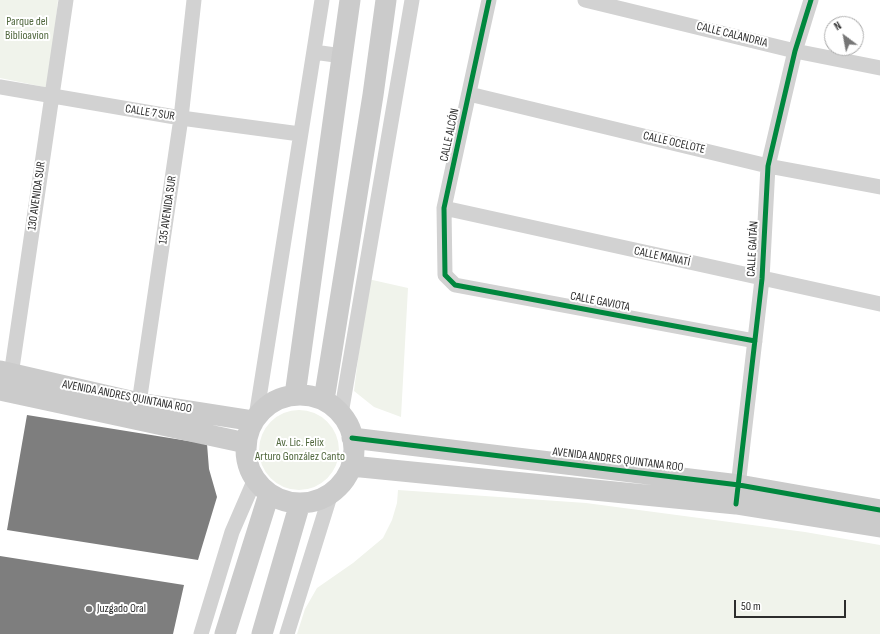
<!DOCTYPE html>
<html>
<head>
<meta charset="utf-8">
<style>
  body { margin:0 }
  #map { position:relative; width:880px; height:634px; overflow:hidden; background:#fff; font-family:"Sofia Sans Condensed",sans-serif }
  canvas { display:block }
  .north { position:absolute; left:824px; top:16px; width:40px; height:40px; box-sizing:border-box; background:#fff; border:1px solid #ababab; border-radius:50%; rotate:328deg; font-size:11px; font-weight:700; line-height:16px; text-align:center; color:#2d2d2d }
  .north::after { content:''; display:block; margin:auto; width:14px; height:18px; background:#767676; clip-path:polygon(50% 0,100% 100%,50% 72%,0 100%) }
  .scale { position:absolute; left:734px; top:600px; width:112px; height:18px; box-sizing:border-box; border:2px solid #2d2d2d; border-top:0; padding-left:5px; font-size:12px; line-height:14px; white-space:nowrap; color:#2d2d2d; -webkit-text-stroke:3px #fff; paint-order:stroke }
</style>
</head>
<body>
<div id="map">
<canvas width="880" height="634"></canvas>
<div class="north">N</div>
<div class="scale">50 m</div>
</div>
<script>
const g = document.querySelector('canvas').getContext('2d');
g.lineJoin = 'round';
function fillPath(path, color) { g.fillStyle = color; g.fill(path, 'evenodd'); }
const shape = rows => new Path2D(rows.map(r => 'M' + r).join(''));
function stroke(path, color, width, dash) { g.strokeStyle = color; g.lineWidth = width; g.lineCap = dash ? 'butt' : 'round'; g.setLineDash(dash || []); g.stroke(path); }
function label(font, color, halo, rows, align = 'center') {
  g.font = font + ' "Sofia Sans Condensed",sans-serif'; g.lineWidth = 4; g.setLineDash([]); g.textBaseline = 'middle'; g.strokeStyle = halo; g.fillStyle = color; for (const [text, x, y, turn = 0] of rows) {
    g.save(); g.translate(x, y); g.rotate((+turn || 0) * Math.PI / 180); g.textAlign = isNaN(turn) ? turn : align; if (halo) g.strokeText(text, 0, 0); g.fillText(text, 0, 0); g.restore();
  }
}
const green = shape([
  [0,0,58,0,49,88,0,78],
  [368,279,408,288,401,417,374,407,354,391],
  '259 450a40 40 0 1 1 80 0a40 40 0 1 1-80 0Z',
  [398,490,586,503,805,532,880,545,880,634,297,634,305,609,317,588,353,563,383,538,392,520,397,503]
]);
const building = shape([
  [27,415,207,444,209,469,217,497,198,560,7,530],
  [0,556,184,585,173,634,0,634]
]);
const street = shape([
  [489,0,444,208,445,275,455,285,755,341],
  [585,0,795,51,880,68],
  [314,52,342,56],
  [0,87,181,118,300,134],
  [469,94,768,166,880,187],
  [444,208,880,304],
  [10,382,66,0],
  [136,413,139,403,181,118,194,0],
  [341,414,412,0],
  [256,417,322,0],
  [737,495,762,279,768,166,795,51,811,0],
  [201,634,232,532,255,479],
  [287,634,331,493]
]);
const secondary = shape([
  [0,371,139,403,254,421],
  [0,390,246,443],
  [295,395,350,0],
  '246 449a54 54 0 1 1 108 0a54 54 0 1 1-108 0Z',
  [324,400,373,95,386,0],
  [352,438,739,485,880,510],
  [351,466,736,504,880,527],
  [225,634,269,494],
  [262,634,300,503]
]);
const cycleway = shape([
  [489,0,444,208,445,275,455,285,755,341],
  [352,438,739,485,880,510],
  [736,504,762,279,768,166,795,51,811,0]
]);
const markers = [
  [89,609,4,"#767676"]
];
const parkNames = [
  ["Parque del",27,22],
  ["Biblioavion",27,36],
  ["Av. Lic. Felix",300,443],
  ["Arturo González Canto",300,457]
];
const streetNames = [
  ["CALLE CALANDRIA",732,35,14],
  ["CALLE 7 SUR",150,113,9],
  ["CALLE ALCÓN",450,135,-78],
  ["CALLE OCELOTE",674,143,13],
  ["130 AVENIDA SUR",37,196,-82],
  ["135 AVENIDA SUR",168,210,-82],
  ["CALLE GAITÁN",753,249,-87],
  ["CALLE MANATÍ",662,257,12],
  ["CALLE GAVIOTA",600,302,11],
  ["AVENIDA ANDRES QUINTANA ROO",127,397,11],
  ["AVENIDA ANDRES QUINTANA ROO",618,460,7]
];
const poiNames = [
  ["Juzgado Oral",97,609]
];
fillPath(green, '#f0f3eb');
fillPath(building, '#7e7e7e');
stroke(street, '#d2d2d2', 15);
stroke(secondary, '#cbcbcb', 21);
stroke(cycleway, '#00873e', 5);
for (const [x, y, r, color] of markers) { const dot = new Path2D(); dot.arc(x, y, r, 0, 2 * Math.PI); g.fillStyle = color; g.fill(dot); stroke(dot, '#fff', 1.5); }
label('12px', '#50673d', '#fff', parkNames);
label('12px', '#2d2d2d', '#fff', streetNames);
label('12px', '#2d2d2d', '#fff', poiNames, 'left');
</script>
</body>
</html>
